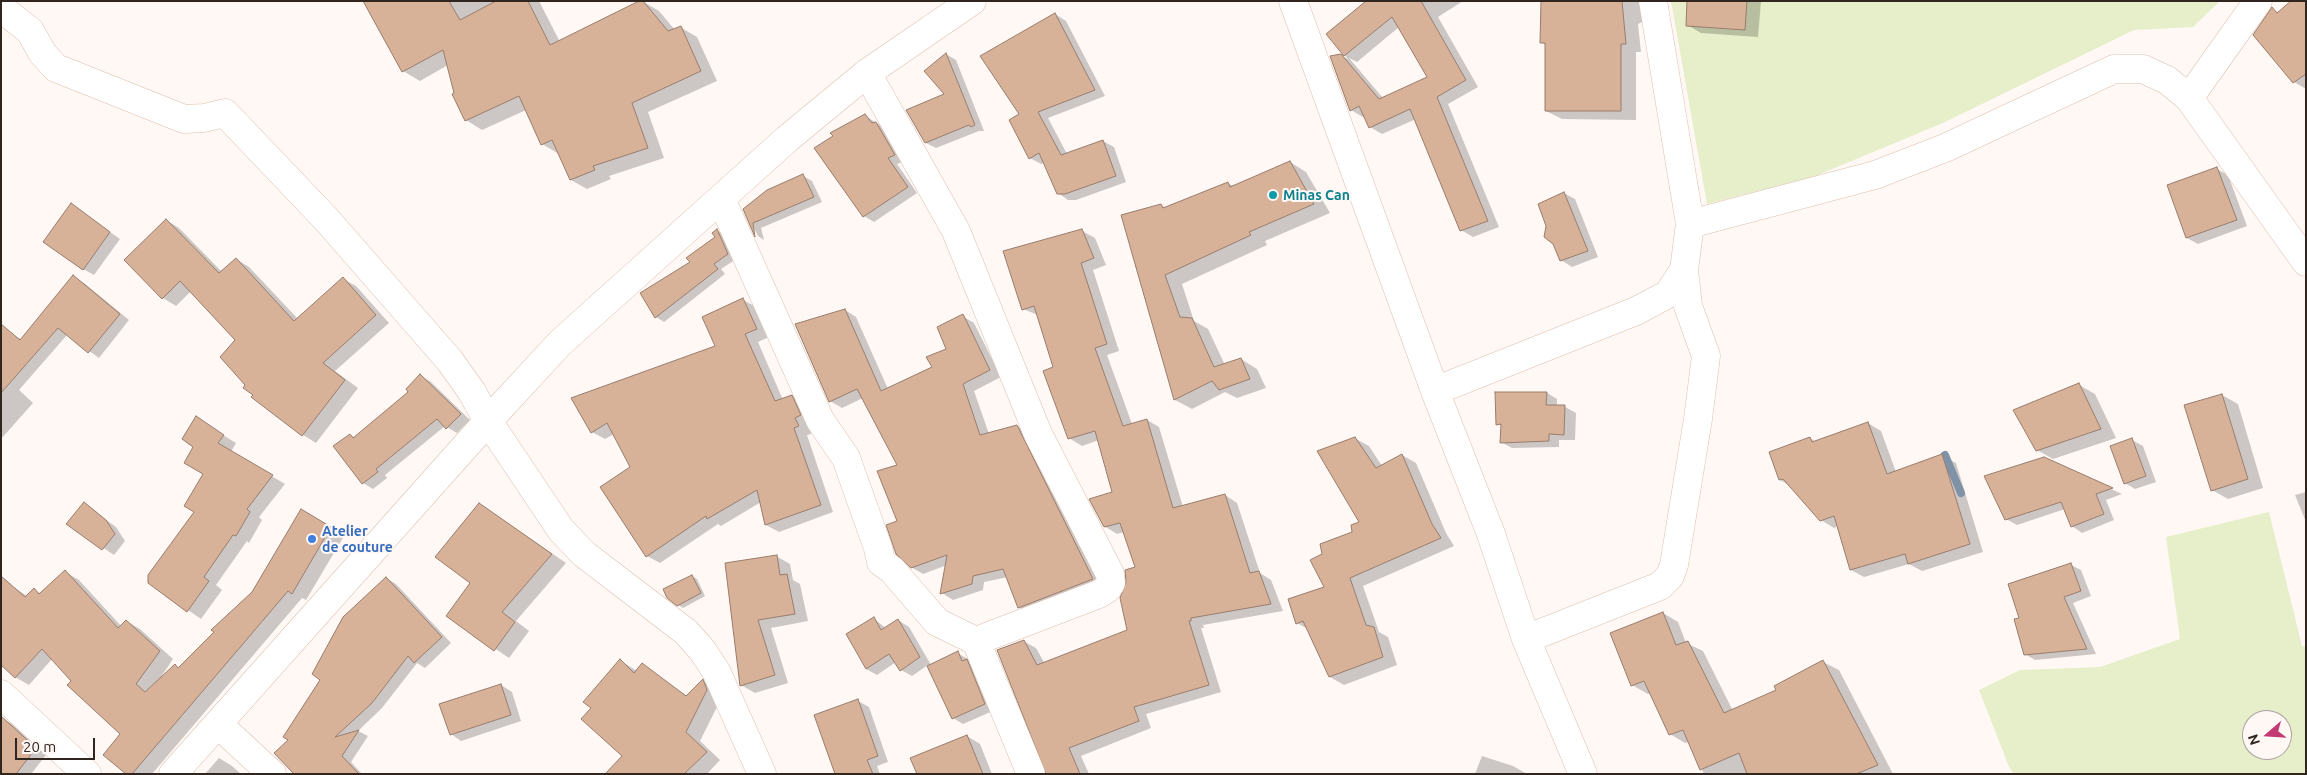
<!DOCTYPE html>
<html>
<head>
<meta charset="utf-8">
<style>
  body { margin:0 }
  #map { position:relative; width:2307px; height:775px; overflow:hidden; background:#fff8f5; font-family:Ubuntu,sans-serif }
  canvas { display:block }
  .frame { position:absolute; inset:0; border:2px solid #31261f; pointer-events:none }
  .north { position:absolute; left:2242px; top:710px; width:50px; height:50px; box-sizing:border-box; background:#fff8f5; border:1px solid #ada49f; border-radius:50%; rotate:251deg; font-size:14px; font-weight:700; line-height:20px; text-align:center; color:#31261f }
  .north::after { content:''; display:block; margin:auto; width:18px; height:22px; background:#c33974; clip-path:polygon(50% 0,100% 100%,50% 72%,0 100%) }
  .scale { position:absolute; left:15px; top:738px; width:80px; height:22px; box-sizing:border-box; border:2px solid #31261f; border-top:0; padding-left:6px; font-size:15px; line-height:18px; white-space:nowrap; color:#31261f; -webkit-text-stroke:4px #fff8f5; paint-order:stroke }
</style>
</head>
<body>
<div id="map">
<canvas width="2307" height="775"></canvas>
<div class="frame"></div>
<div class="north">N</div>
<div class="scale">20 m</div>
</div>
<script>
const g = document.querySelector('canvas').getContext('2d');
g.lineJoin = 'round';
function fillPath(path, color) { g.fillStyle = color; g.fill(path, 'evenodd'); }
const shape = rows => new Path2D(rows.map(r => 'M' + r).join(''));
function stroke(path, color, width, dash) { g.strokeStyle = color; g.lineWidth = width; g.lineCap = dash ? 'butt' : 'round'; g.setLineDash(dash || []); g.stroke(path); }
function label(font, color, halo, rows, align = 'center') {
  g.font = font + ' Ubuntu,sans-serif'; g.lineWidth = 4; g.setLineDash([]); g.textBaseline = 'middle'; g.strokeStyle = halo; g.fillStyle = color; for (const [text, x, y, turn = 0] of rows) {
    g.save(); g.translate(x, y); g.rotate((+turn || 0) * Math.PI / 180); g.textAlign = isNaN(turn) ? turn : align; if (halo) g.strokeText(text, 0, 0); g.fillText(text, 0, 0); g.restore();
  }
}
const green = shape([
  [1671,1,2220,1,2193,27,2134,30,1943,123,1813,177,1707,204],
  [2269,512,2302,646,2306,646,2306,774,2014,774,2009,767,1979,690,2020,670,2100,667,2180,639,2166,537],
  [2252,720,2282,720,2282,750,2252,750]
]);
const shadow = shape([
  [364,1,539,1,560,42,642,1,659,11,675,30,680,27,697,37,717,81,648,112,664,158,609,176,611,179,587,189,571,180,559,154,542,144,526,110,482,130,466,120,455,94,448,65,420,81,403,71],
  [1380,1,1463,1,1438,17,1478,87,1448,104,1499,227,1473,237,1461,230,1416,119,1382,134,1370,127,1365,116,1363,117,1351,110,1340,55,1348,59,1327,34],
  [1399,27,1428,78,1383,98,1349,58,1357,62],
  [1542,1,1641,1,1647,20,1638,24,1641,52,1636,52,1636,120,1562,119,1546,111,1546,45,1541,42],
  [1688,1,1761,1,1758,37,1701,33,1687,25],
  [2306,1,2306,89,2294,82,2272,9,2279,13],
  [1055,14,1066,21,1105,96,1048,118,1067,154,1103,141,1114,147,1126,182,1076,200,1068,200,1058,193,1045,162,1041,164,1030,158,1021,115],
  [946,54,956,60,984,131,979,131,936,148,926,143,946,95],
  [865,116,887,129,905,161,897,164,917,193,874,222,864,216],
  [1290,162,1306,172,1330,213,1265,241,1267,245,1182,284,1194,321,1208,329,1225,365,1241,359,1257,369,1266,388,1237,398,1225,392,1192,409,1175,400,1122,216,1161,205,1166,208,1228,183,1234,187],
  [2217,169,2228,175,2247,226,2198,244,2187,238],
  [803,176,812,181,822,202,761,228,764,240,758,236,744,209],
  [1564,193,1575,199,1598,257,1572,267,1561,260],
  [71,205,120,239,94,275,83,269],
  [166,220,179,228,222,272,236,259,249,267,298,319,343,279,356,286,389,323,335,371,358,388,316,443,303,435,253,396,254,395,247,385,237,340,191,291,176,306,163,298],
  [718,231,725,235,736,259,721,269,725,274,664,322,656,317,642,294,692,263,716,238],
  [1082,231,1095,238,1106,265,1093,270,1119,351,1107,355,1132,424,1147,420,1159,427,1183,507,1225,495,1237,503,1260,573,1271,580,1283,611,1203,625,1204,628,1201,628,1221,692,1146,714,1151,728,1081,756,1089,774,1047,774,1023,641,1036,648,1045,664,1129,631,1137,567,1124,532,1117,534,1104,526,1114,493,1099,440,1082,446,1069,438,1055,368,1038,315,1023,309],
  [74,277,84,283,129,320,99,358,67,335,19,390,33,403,1,439,1,341,9,332,22,340],
  [743,300,756,307,769,337,758,342,783,400,792,396,805,404,811,434,807,435,833,512,779,532,766,525,761,502,721,526,718,524,660,563,647,556,632,467,614,434,605,439,592,432,716,347],
  [845,310,856,317,888,389,933,368,947,349,962,316,974,323,1001,377,974,391,989,434,1017,426,1029,433,1104,586,1031,614,1019,607,1008,577,984,582,983,590,953,600,942,593,947,565,923,574,911,567,898,522,899,465,863,398,842,408,830,401],
  [421,376,431,382,470,420,457,433,445,426,385,475,387,478,373,489,363,483,350,435,355,438,410,392],
  [2079,385,2095,394,2116,438,2053,459,2037,450],
  [1547,393,1557,399,1557,407,1565,407,1576,413,1575,440,1559,440,1559,447,1512,448,1501,442,1502,426,1497,424],
  [2222,395,2238,404,2263,488,2228,499,2212,490],
  [1868,423,1881,431,1896,472,1942,456,1956,463,1983,552,1922,571,1909,564,1864,577,1851,570,1838,526,1834,528,1821,520,1791,486,1780,480,1810,438,1816,442],
  [208,426,236,443,231,452,285,484,259,517,262,520,249,543,247,541,216,585,222,590,201,619,149,583,196,511,204,473],
  [1354,438,1369,446,1382,466,1402,455,1416,463,1446,533,1454,546,1363,586,1379,632,1388,637,1397,665,1344,685,1330,677,1308,629,1297,623,1325,587,1324,555,1354,533,1361,522],
  [2132,440,2143,446,2156,482,2135,489,2125,483],
  [2044,459,2122,494,2106,500,2114,520,2082,533,2072,526,2065,509,2017,525,2006,519],
  [2306,492,2306,522,2295,495],
  [84,504,116,527,125,541,114,555,68,524],
  [480,504,566,563,516,621,529,631,509,658,447,616,471,583],
  [301,511,344,536,306,600,302,598,152,774,128,774,122,734,52,659,29,685,15,677,6,582,27,596,34,590,42,594,65,572,79,580,122,627,126,621,140,629,173,659,159,680,175,666,179,668,253,593],
  [776,556,790,564,793,580,800,584,808,621,771,628,788,683,755,693,741,685,726,564],
  [2071,565,2081,570,2091,596,2073,603,2096,654,2035,660,2025,654,2020,618],
  [692,576,697,579,705,596,683,608,678,605],
  [386,578,396,584,451,643,425,668,417,663,382,708,358,731,368,736,351,762,362,774,295,774,290,740],
  [1663,613,1678,622,1686,643,1703,651,1733,711,1778,691,1823,662,1839,670,1893,774,1704,774,1689,742,1685,743,1670,734,1651,693,1648,694,1632,685],
  [874,619,886,628,898,620,909,627,931,665,957,653,968,659,977,666,995,710,963,724,953,718,928,665,912,676,901,670,896,662,877,675,866,669],
  [621,661,637,671,642,665,687,696,703,681,717,689,721,699,700,741,720,760,707,774,612,774,624,756,593,707],
  [501,685,512,692,521,721,461,741,451,734],
  [858,701,869,707,888,762,877,766,880,774,837,774],
  [3,719,14,725,46,755,31,774,1,774],
  [967,736,980,744,992,774,918,774],
  [1482,756,1513,766,1527,774,1475,774],
  [219,758,232,766,241,774,205,774]
]);
const stream = shape([
  [1945,455,1961,493]
]);
const building = shape([
  [363,1,449,1,460,20,496,1,528,1,550,45,639,1,643,1,668,31,681,26,701,71,632,103,648,148,593,166,595,170,570,180,552,140,541,145,519,96,465,121,452,94,454,93,443,50,402,72,363,1],
  [1366,1,1421,1,1466,80,1437,97,1488,221,1460,231,1410,109,1369,128,1359,106,1350,111,1330,56,1341,54,1379,99,1427,77,1392,17,1344,56,1326,34,1366,1],
  [1541,1,1622,1,1626,44,1621,44,1621,111,1545,111,1545,43,1540,43,1541,1],
  [1687,1,1747,1,1745,30,1686,26,1687,1],
  [2291,1,2306,1,2306,74,2293,83,2253,35,2272,7,2277,13,2291,1],
  [1055,13,1095,90,1038,112,1061,155,1103,140,1116,176,1065,194,1057,194,1039,153,1029,159,1009,120,1019,114,980,56,1055,13],
  [946,53,975,125,971,127,969,125,925,143,906,110,944,94,924,71,946,53],
  [865,114,872,123,876,122,895,155,888,158,908,187,863,217,814,148,833,136,830,133,865,114],
  [1290,161,1314,204,1249,232,1251,235,1165,275,1180,317,1192,318,1214,367,1241,358,1250,379,1219,390,1212,381,1174,400,1121,215,1161,204,1163,208,1228,182,1230,187,1290,161],
  [2217,167,2237,220,2186,238,2167,185,2217,167],
  [803,174,814,197,753,223,755,237,743,209,767,190,803,174],
  [1564,192,1588,251,1560,261,1553,244,1544,237,1546,226,1538,204,1564,192],
  [71,203,110,232,83,270,43,242,71,203],
  [166,219,219,273,236,258,294,321,343,277,376,315,323,363,345,380,302,436,251,397,253,395,243,388,245,385,220,357,235,340,180,281,162,299,124,260,166,219],
  [717,229,728,254,714,264,718,269,655,318,640,293,690,262,686,258,715,237,712,233,717,229],
  [1082,229,1094,258,1081,263,1107,344,1095,348,1123,426,1147,419,1173,508,1225,494,1250,573,1259,571,1271,604,1191,618,1191,621,1189,621,1209,685,1134,707,1139,721,1069,748,1080,774,1046,774,997,650,1024,640,1037,665,1127,630,1120,598,1126,582,1125,570,1135,567,1120,523,1104,527,1089,499,1112,492,1095,431,1068,439,1043,371,1053,367,1034,306,1022,310,1003,251,1082,229],
  [73,275,120,314,88,353,58,328,1,393,1,324,20,340,73,275],
  [743,298,757,329,745,334,775,401,792,395,801,415,795,418,799,426,794,428,821,505,765,525,757,490,707,519,706,516,646,557,600,487,630,467,607,423,591,433,571,398,715,346,702,317,743,298],
  [845,309,881,391,932,367,926,357,946,349,937,327,963,314,990,370,963,384,980,435,1017,425,1093,579,1018,608,1003,569,973,576,972,584,940,594,947,555,911,568,896,554,886,525,897,521,877,471,897,465,857,389,829,402,795,324,845,309],
  [420,374,461,414,446,429,437,419,376,469,378,472,362,484,333,446,350,434,353,438,408,392,406,389,420,374],
  [2079,383,2101,429,2036,451,2013,410,2079,383],
  [1495,392,1547,392,1546,405,1565,405,1564,435,1549,434,1549,441,1500,443,1501,424,1496,425,1495,392],
  [2222,394,2248,479,2211,491,2184,405,2222,394],
  [196,416,224,435,218,443,273,475,247,509,250,512,236,536,233,535,204,577,209,581,187,612,148,583,148,575,194,512,184,506,203,474,184,463,193,447,182,439,196,416],
  [1868,422,1887,474,1942,454,1970,544,1908,564,1905,554,1850,570,1834,516,1820,521,1783,479,1779,480,1769,452,1810,437,1812,442,1868,422],
  [1355,437,1376,468,1402,454,1432,524,1441,538,1350,578,1366,625,1374,627,1383,657,1329,677,1303,621,1296,624,1288,599,1324,587,1310,560,1322,554,1320,544,1352,532,1351,525,1359,522,1317,451,1355,437],
  [2132,438,2146,476,2124,484,2110,446,2132,438],
  [2044,457,2113,488,2096,494,2104,514,2071,527,2061,502,2005,520,1984,476,2044,457],
  [84,502,106,520,115,534,102,550,66,524,84,502],
  [479,503,552,554,502,612,515,622,494,651,446,616,470,583,435,557,479,503],
  [301,509,331,527,292,594,288,591,132,774,126,774,103,755,120,734,67,685,71,681,42,649,15,678,1,665,1,576,25,597,34,588,39,594,65,570,118,628,126,620,160,651,136,684,145,692,175,664,178,668,214,632,211,630,252,592,301,509],
  [777,555,780,575,787,574,795,614,758,620,775,675,740,686,725,563,777,555],
  [2071,563,2081,591,2064,597,2087,649,2024,655,2014,619,2019,618,2008,584,2071,563],
  [692,575,701,593,677,606,667,598,663,589,692,575],
  [386,577,442,637,414,663,408,656,372,703,335,737,359,730,342,756,359,774,294,774,274,753,288,740,283,737,320,680,312,674,343,617,386,577],
  [1663,612,1676,645,1688,641,1724,713,1776,690,1774,686,1823,660,1878,765,1856,774,1747,774,1739,753,1700,770,1683,730,1669,735,1644,681,1631,686,1610,633,1663,612],
  [874,617,881,630,898,619,920,657,900,671,889,654,866,669,846,634,874,617],
  [958,651,962,661,967,659,985,704,952,719,927,666,958,651],
  [620,659,634,673,642,663,686,696,703,679,707,690,686,732,707,752,684,774,605,774,622,756,581,719,591,708,583,702,620,659],
  [501,684,511,715,450,735,439,704,501,684],
  [858,699,878,756,867,760,873,774,835,774,814,715,858,699],
  [1,716,36,748,16,774,1,774,1,716],
  [967,735,983,774,917,774,910,758,967,735]
]);
const minor = shape([
  [1293,1,1435,391,1491,534,1526,639,1583,774],
  [1,8,30,31,43,54,56,68,184,119,204,118,225,113,327,220,450,361,472,392,488,421,561,530,584,554,686,632,702,650,716,671,762,774],
  [867,73,956,231,1038,434,1110,574,1111,583,1107,589,1099,594,976,641],
  [2189,98,2258,1],
  [721,199,820,420,846,458,878,548,881,562,892,570,937,622,976,641,1031,774],
  [1690,224,1875,175,1945,148,2114,69,2143,69,2167,80,2189,98,2306,262],
  [1435,391,1636,311,1668,294,1684,270,1690,224,1653,1],
  [1526,639,1660,586,1670,576,1674,565,1698,419,1706,356,1688,306,1684,270],
  [1,694,87,774],
  [219,725,272,774]
]);
const secondary = shape([
  [173,774,488,421,560,343,787,139,867,73,972,1]
]);
const markers = [
  [1273,195,5,"#0f9aa8"],
  [312,539,5,"#3f7fe0"]
];
const cultureNames = [
  ["Minas Can",1283,195]
];
const shopNames = [
  ["Atelier",322,531],
  ["de couture",322,547]
];
fillPath(green, '#e6efca');
fillPath(shadow, '#0003');
stroke(stream, '#7f92a6', 8);
fillPath(building, '#d8b199');
stroke(building, '#987d6d', 1);
stroke(minor, '#dcbfad', 29);
stroke(secondary, '#dcbfad', 29);
stroke(minor, '#fff', 28);
stroke(secondary, '#fff', 28);
for (const [x, y, r, color] of markers) { const dot = new Path2D(); dot.arc(x, y, r, 0, 2 * Math.PI); g.fillStyle = color; g.fill(dot); stroke(dot, '#fff8f5', 2); }
label('bold 14px', '#0d838f', '#fff8f5', cultureNames, 'left');
label('bold 14px', '#366cbe', '#fff8f5', shopNames, 'left');
</script>
</body>
</html>
